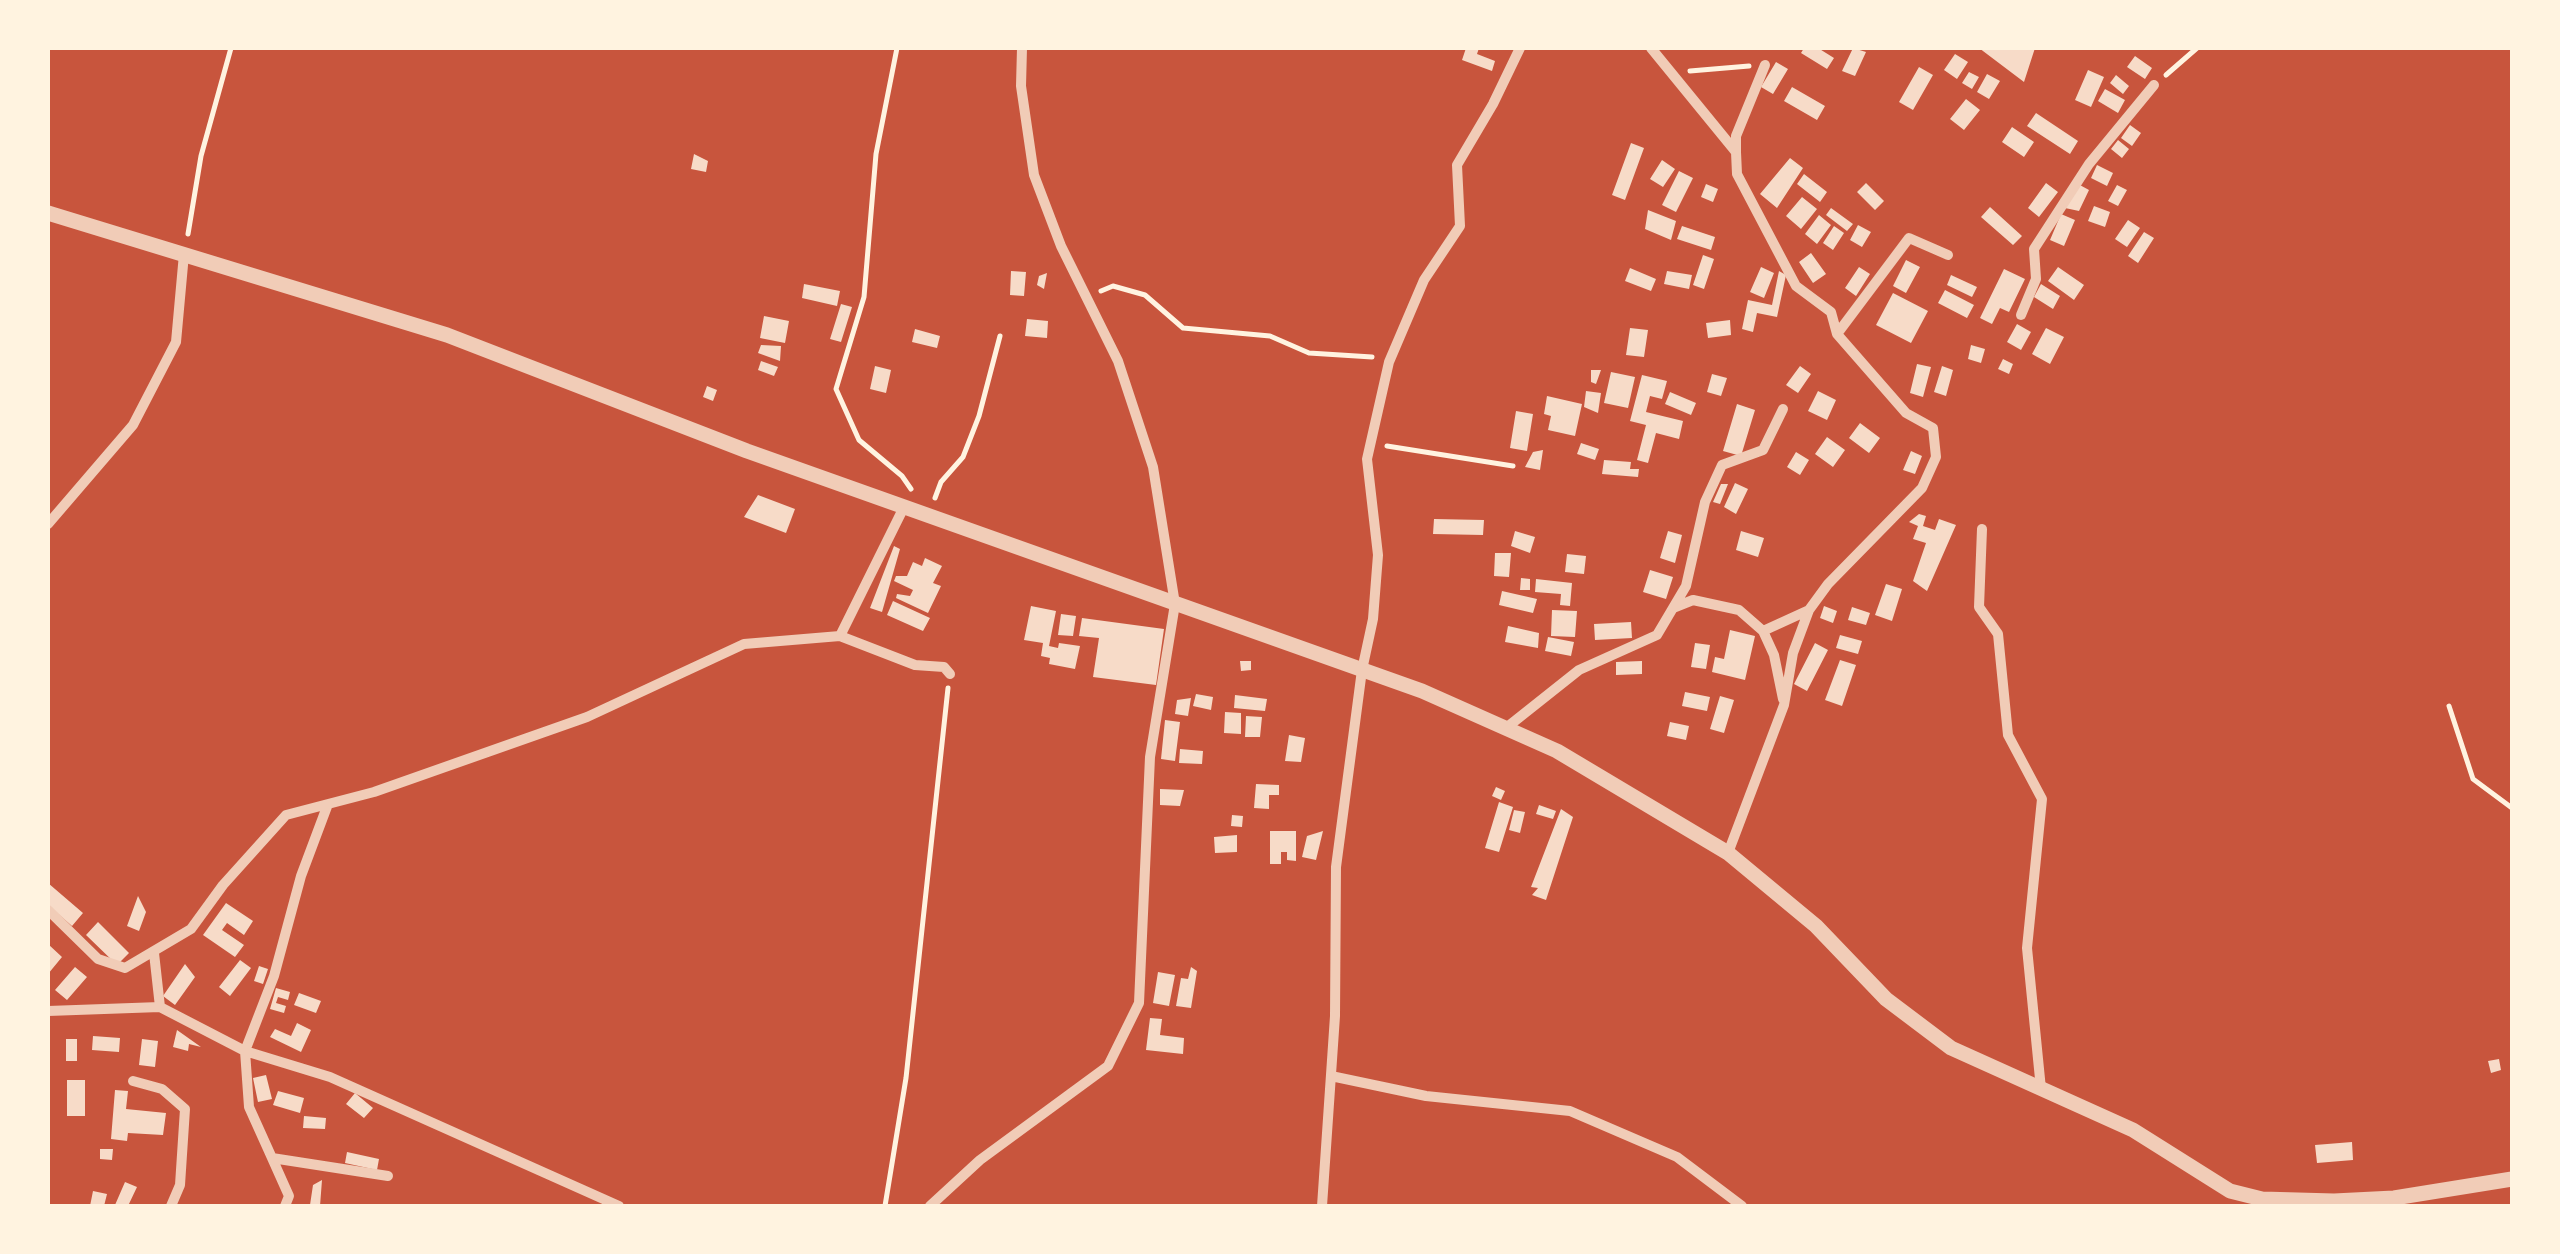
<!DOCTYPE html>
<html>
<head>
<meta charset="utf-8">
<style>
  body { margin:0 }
  #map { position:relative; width:2560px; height:1254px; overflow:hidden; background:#c8553d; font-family:Arial,sans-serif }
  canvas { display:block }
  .frame { position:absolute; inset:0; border:50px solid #fff3e0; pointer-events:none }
</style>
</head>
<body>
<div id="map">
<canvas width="2560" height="1254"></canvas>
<div class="frame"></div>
</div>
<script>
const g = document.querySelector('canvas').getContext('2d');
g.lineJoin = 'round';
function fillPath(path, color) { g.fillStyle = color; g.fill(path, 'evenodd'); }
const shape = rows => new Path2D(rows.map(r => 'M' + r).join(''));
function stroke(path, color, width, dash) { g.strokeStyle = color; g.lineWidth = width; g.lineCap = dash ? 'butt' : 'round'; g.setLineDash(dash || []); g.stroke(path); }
const building = shape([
  [1466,48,1479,48,1477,54,1495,61,1492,71,1462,60],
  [1804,48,1818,48,1834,58,1827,69,1801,53],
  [1853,48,1866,52,1855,76,1842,71],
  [1979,48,2035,48,2024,82],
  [1955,54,1968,62,1957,79,1944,70],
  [2135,56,2152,68,2145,79,2127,67],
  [1776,62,1788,69,1773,94,1761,87],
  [1919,67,1933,75,1913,110,1899,102],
  [2088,70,2104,77,2091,107,2075,100],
  [1969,72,1979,77,1972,89,1962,83],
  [1987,74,2000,81,1989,99,1977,92],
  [2116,75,2129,86,2123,94,2110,83],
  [1792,87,1825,106,1817,120,1784,101],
  [2105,89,2125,100,2118,113,2098,101],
  [1966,99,1980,110,1964,130,1950,119],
  [2036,113,2078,141,2070,154,2027,126],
  [2130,125,2141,133,2132,146,2121,138],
  [2012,127,2034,142,2024,157,2002,142],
  [2118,140,2129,149,2122,158,2111,149],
  [1631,143,1644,148,1625,200,1612,195],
  [694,154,708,161,706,172,691,169],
  [1790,158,1803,168,1777,208,1760,194],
  [1662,160,1675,169,1663,187,1650,179],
  [2097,165,2113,173,2107,186,2091,178],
  [1679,171,1693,178,1676,212,1662,205],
  [1804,174,1827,192,1820,202,1797,184],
  [1866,183,1884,201,1875,210,1857,192],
  [2046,183,2058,192,2039,217,2028,208],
  [1706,184,1718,189,1713,202,1701,197],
  [2078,184,2089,190,2079,211,2065,208],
  [2117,185,2127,190,2118,206,2108,201],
  [1802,197,1817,209,1801,229,1786,216],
  [2094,206,2110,212,2105,227,2088,221],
  [1990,207,2022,236,2013,245,1981,217],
  [1831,208,1853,224,1847,231,1826,215],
  [1648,210,1676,221,1671,240,1645,229],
  [2061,214,2075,220,2064,246,2050,240],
  [1819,215,1831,225,1817,244,1805,234],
  [2128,220,2140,228,2127,247,2115,239],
  [1858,225,1871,232,1862,247,1850,240],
  [1682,226,1715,237,1711,250,1677,239],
  [1834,226,1844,233,1833,250,1823,243],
  [2144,232,2154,238,2138,263,2128,256],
  [1811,253,1826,274,1813,283,1799,262],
  [1703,255,1714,259,1704,289,1693,285],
  [1906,260,1920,267,1906,293,1893,286],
  [1761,267,1774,273,1764,298,1750,292],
  [1859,267,1870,274,1856,296,1845,288],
  [2058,267,2084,285,2074,300,2048,281],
  [1630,268,1656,279,1651,291,1625,281],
  [2004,269,2025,279,2009,312,2000,308,1992,324,1980,318],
  [1011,271,1026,272,1024,296,1010,295],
  [1667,271,1692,275,1689,289,1664,284],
  [1779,271,1786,275,1777,317,1757,313,1753,332,1742,329,1748,300,1772,305],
  [1047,273,1044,289,1037,285,1039,276],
  [1951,275,1977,287,1972,297,1947,285],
  [804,284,840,291,837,306,802,298],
  [2041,284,2060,296,2053,309,2034,297],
  [1945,290,1974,305,1967,318,1938,303],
  [1893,293,1928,311,1911,343,1876,325],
  [841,304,852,307,841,342,830,339],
  [764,316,789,321,785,343,760,338],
  [1027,319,1048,321,1047,338,1025,336],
  [1730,320,1731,335,1708,338,1706,323],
  [2017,324,2031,332,2021,350,2007,342],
  [1630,328,1648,330,1644,357,1626,355],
  [2046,328,2064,337,2050,364,2032,354],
  [915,329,940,336,937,348,912,342],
  [761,345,781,346,780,361,758,353],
  [1971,345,1985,349,1981,363,1968,359],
  [2003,359,2013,364,2009,374,1998,369],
  [761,361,778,367,774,376,758,370],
  [1917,364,1931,367,1923,397,1910,393],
  [875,366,891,370,886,393,870,389],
  [1800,366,1811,374,1798,393,1786,385],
  [1942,366,1953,370,1946,396,1934,392],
  [1591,370,1601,370,1596,384,1591,382],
  [1611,372,1635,377,1628,408,1604,403],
  [1712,374,1727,378,1721,396,1707,392],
  [1642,375,1667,381,1662,399,1650,396,1646,412,1683,421,1679,439,1656,433,1648,463,1637,460,1646,425,1630,421],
  [707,386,717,390,713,401,703,397],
  [1586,391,1601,393,1598,413,1584,407],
  [1818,391,1836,400,1827,420,1808,411],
  [1670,392,1696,403,1691,415,1665,404],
  [1547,396,1582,404,1575,436,1548,430,1551,416,1544,414],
  [1737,404,1755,410,1741,456,1723,451],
  [1516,411,1533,414,1527,451,1510,448],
  [1860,423,1880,438,1869,453,1849,438],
  [1827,437,1845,450,1833,467,1815,454],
  [1581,443,1599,449,1595,460,1577,454],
  [1543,450,1540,470,1525,467,1533,452],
  [1911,451,1922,456,1915,474,1903,470],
  [1796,452,1809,460,1800,475,1787,467],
  [1604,460,1631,462,1630,469,1639,469,1638,477,1602,474],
  [1735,483,1748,489,1736,514,1724,507],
  [1721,484,1728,484,1720,504,1713,502],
  [758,495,795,509,786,533,744,517],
  [1919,514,1926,516,1923,526,1935,530,1939,519,1956,525,1927,591,1913,581,1926,543,1913,539,1918,526,1909,522],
  [1434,519,1484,520,1483,535,1433,534],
  [1515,531,1535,537,1530,553,1511,546],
  [1668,531,1682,535,1675,563,1660,558],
  [1741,531,1764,538,1758,557,1736,550],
  [894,546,900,549,882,612,870,608],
  [1495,553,1511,553,1509,577,1494,576],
  [1567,554,1586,556,1584,574,1565,572],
  [925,558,942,566,933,583,941,586,928,613,896,598,897,594,910,596,913,590,894,581,896,576,907,576,913,562,922,566],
  [1650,570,1673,577,1666,599,1643,592],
  [1521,578,1530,579,1530,590,1520,590],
  [1536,579,1572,583,1570,606,1560,605,1561,594,1535,592],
  [1886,584,1902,589,1892,621,1875,615],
  [1502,591,1537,599,1533,613,1499,605],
  [893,601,930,618,923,631,887,615],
  [1031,606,1056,611,1049,646,1058,648,1059,643,1080,646,1075,669,1049,664,1050,658,1041,656,1043,643,1024,640],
  [1824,606,1837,611,1833,623,1820,618],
  [1852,607,1870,613,1866,625,1848,620],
  [1552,610,1577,611,1575,637,1551,636],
  [1061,614,1076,616,1073,636,1058,635],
  [1082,618,1164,629,1156,685,1093,677,1099,638,1079,636],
  [1631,622,1632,638,1595,640,1594,624],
  [1508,626,1539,633,1538,648,1505,642],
  [1730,630,1755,636,1745,680,1712,672,1715,657,1724,659],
  [1840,635,1862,641,1858,654,1836,648],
  [1548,637,1574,642,1571,656,1545,651],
  [1695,643,1710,645,1706,669,1691,667],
  [1815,643,1828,650,1807,691,1794,684],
  [1840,660,1856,665,1842,706,1825,700],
  [1240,661,1251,661,1251,670,1241,671],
  [1642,661,1642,674,1616,675,1616,662],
  [1685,692,1710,697,1707,711,1682,706],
  [1196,694,1213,697,1211,710,1193,706],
  [1235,695,1267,699,1265,711,1234,708],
  [1720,696,1734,700,1724,733,1710,729],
  [1191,698,1188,716,1175,714,1177,700],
  [1225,712,1241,713,1241,734,1224,733],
  [1246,716,1262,717,1260,737,1245,737],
  [1165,720,1180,722,1175,761,1161,759],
  [1670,722,1689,726,1686,740,1667,736],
  [1289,735,1305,738,1301,762,1285,761],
  [1180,749,1203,751,1202,764,1179,763],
  [1256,784,1279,785,1279,795,1269,795,1269,809,1254,808],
  [1496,787,1505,791,1501,800,1492,796],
  [1160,789,1184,790,1180,806,1160,805],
  [1499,802,1513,807,1499,852,1485,848],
  [1539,805,1556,811,1553,819,1536,814],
  [1561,809,1573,817,1546,900,1532,895,1538,888,1531,887],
  [1514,810,1525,812,1520,833,1509,830],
  [1232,815,1243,816,1242,827,1231,826],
  [1270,831,1296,831,1296,861,1287,860,1287,852,1281,852,1281,864,1270,864],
  [1323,831,1316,860,1302,857,1307,836],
  [1237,835,1237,852,1215,853,1214,837],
  [48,883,83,913,72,926,48,905],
  [138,896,146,912,139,931,127,926],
  [226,903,253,921,244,935,227,923,222,930,244,945,235,957,203,935],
  [98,922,129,953,117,965,86,935],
  [48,944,62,957,48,974],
  [240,960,251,968,230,996,219,987],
  [185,964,195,977,175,1005,163,996],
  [259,966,268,969,263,984,254,981],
  [75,967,87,977,67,1000,55,990],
  [1191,967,1197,971,1191,1008,1176,1006,1181,978,1188,979],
  [1158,972,1175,975,1169,1006,1153,1003],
  [276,988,290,992,288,1000,278,997,276,1003,286,1006,284,1013,270,1009],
  [299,993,321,1001,316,1013,294,1005],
  [1150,1018,1162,1019,1160,1035,1184,1038,1183,1054,1146,1050],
  [297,1023,311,1030,301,1052,270,1037,275,1029,291,1036],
  [177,1030,201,1047,189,1044,188,1051,173,1047],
  [93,1036,120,1038,119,1052,92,1050],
  [66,1039,77,1039,77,1061,66,1061],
  [142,1039,158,1041,155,1067,139,1065],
  [2499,1059,2501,1070,2491,1073,2488,1061],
  [266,1075,272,1099,258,1102,253,1078],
  [67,1080,85,1080,85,1116,67,1116],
  [115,1090,128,1091,126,1109,166,1113,163,1135,128,1133,127,1141,111,1139],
  [278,1091,304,1098,300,1113,273,1105],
  [355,1093,373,1108,364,1118,346,1104],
  [304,1116,326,1118,325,1129,303,1128],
  [2352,1142,2353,1160,2317,1163,2315,1145],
  [100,1149,113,1149,112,1160,100,1159],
  [347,1152,379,1159,377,1170,345,1163],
  [322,1180,320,1206,310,1205,313,1185],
  [125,1182,137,1187,128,1206,119,1206,115,1205],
  [93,1191,107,1194,104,1206,90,1206]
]);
const path = shape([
  [897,48,876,154,864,297,836,389,859,440,902,476,911,489],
  [1690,71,1749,66],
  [2166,75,2197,48],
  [188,234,201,156,231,48],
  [1101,291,1113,286,1145,295,1183,328,1270,336,1309,353,1372,357],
  [1387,446,1513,466],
  [935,498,941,482,963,457,979,416,1000,336],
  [2449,706,2473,779,2512,808],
  [885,1206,906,1078,948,688]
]);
const minor = shape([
  [1651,48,1736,152,1737,174,1796,286,1831,312,1837,334,1906,413,1933,428,1936,457,1922,488,1828,584,1809,610,1793,653,1784,705,1728,853],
  [1736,153,1736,136,1765,65],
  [2021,315,2036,279,2034,249,2089,164,2154,85],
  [1837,334,1909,238,1948,255],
  [48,524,133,425,176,342,184,254],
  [1982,529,1979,607,1998,634,2008,735,2042,799,2027,948,2041,1089],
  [1673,608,1693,600,1739,610,1763,631,1774,655,1783,699],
  [1763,631,1809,610],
  [840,636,915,665,944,667,950,674],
  [1506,728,1579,670,1657,635,1686,586,1705,502,1722,465,1763,450,1783,409],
  [328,804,301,876,274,976,245,1051,330,1077,619,1206],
  [48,910,98,959,125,968,191,929,223,885,286,815,374,792,587,717,744,644,840,636,904,507],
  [154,953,160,1007,245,1051,249,1107,272,1158,388,1176],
  [48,1011,160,1007],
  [1331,1076,1426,1096,1570,1111,1677,1157,1742,1206],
  [133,1081,162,1089,185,1109,180,1185,171,1206],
  [272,1158,289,1196,285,1206],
  [930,1206,980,1160,1108,1066,1139,1003,1150,757,1175,604,1153,467,1118,361,1061,246,1034,175,1021,86,1022,48],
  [1322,1206,1335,1016,1336,867,1362,670,1373,619,1378,555,1367,459,1389,362,1424,280,1460,226,1457,165,1493,104,1520,48]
]);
const tertiary = shape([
  [48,213,447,335,747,451,1422,691,1557,751,1728,853,1816,926,1886,999,1951,1048,2133,1130,2230,1191,2262,1199,2334,1201,2394,1198,2512,1179]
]);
fillPath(building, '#f7dbc8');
stroke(path, '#fff3e0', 5);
stroke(minor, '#f1ccb7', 10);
stroke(tertiary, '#f1ccb7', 15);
</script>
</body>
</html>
